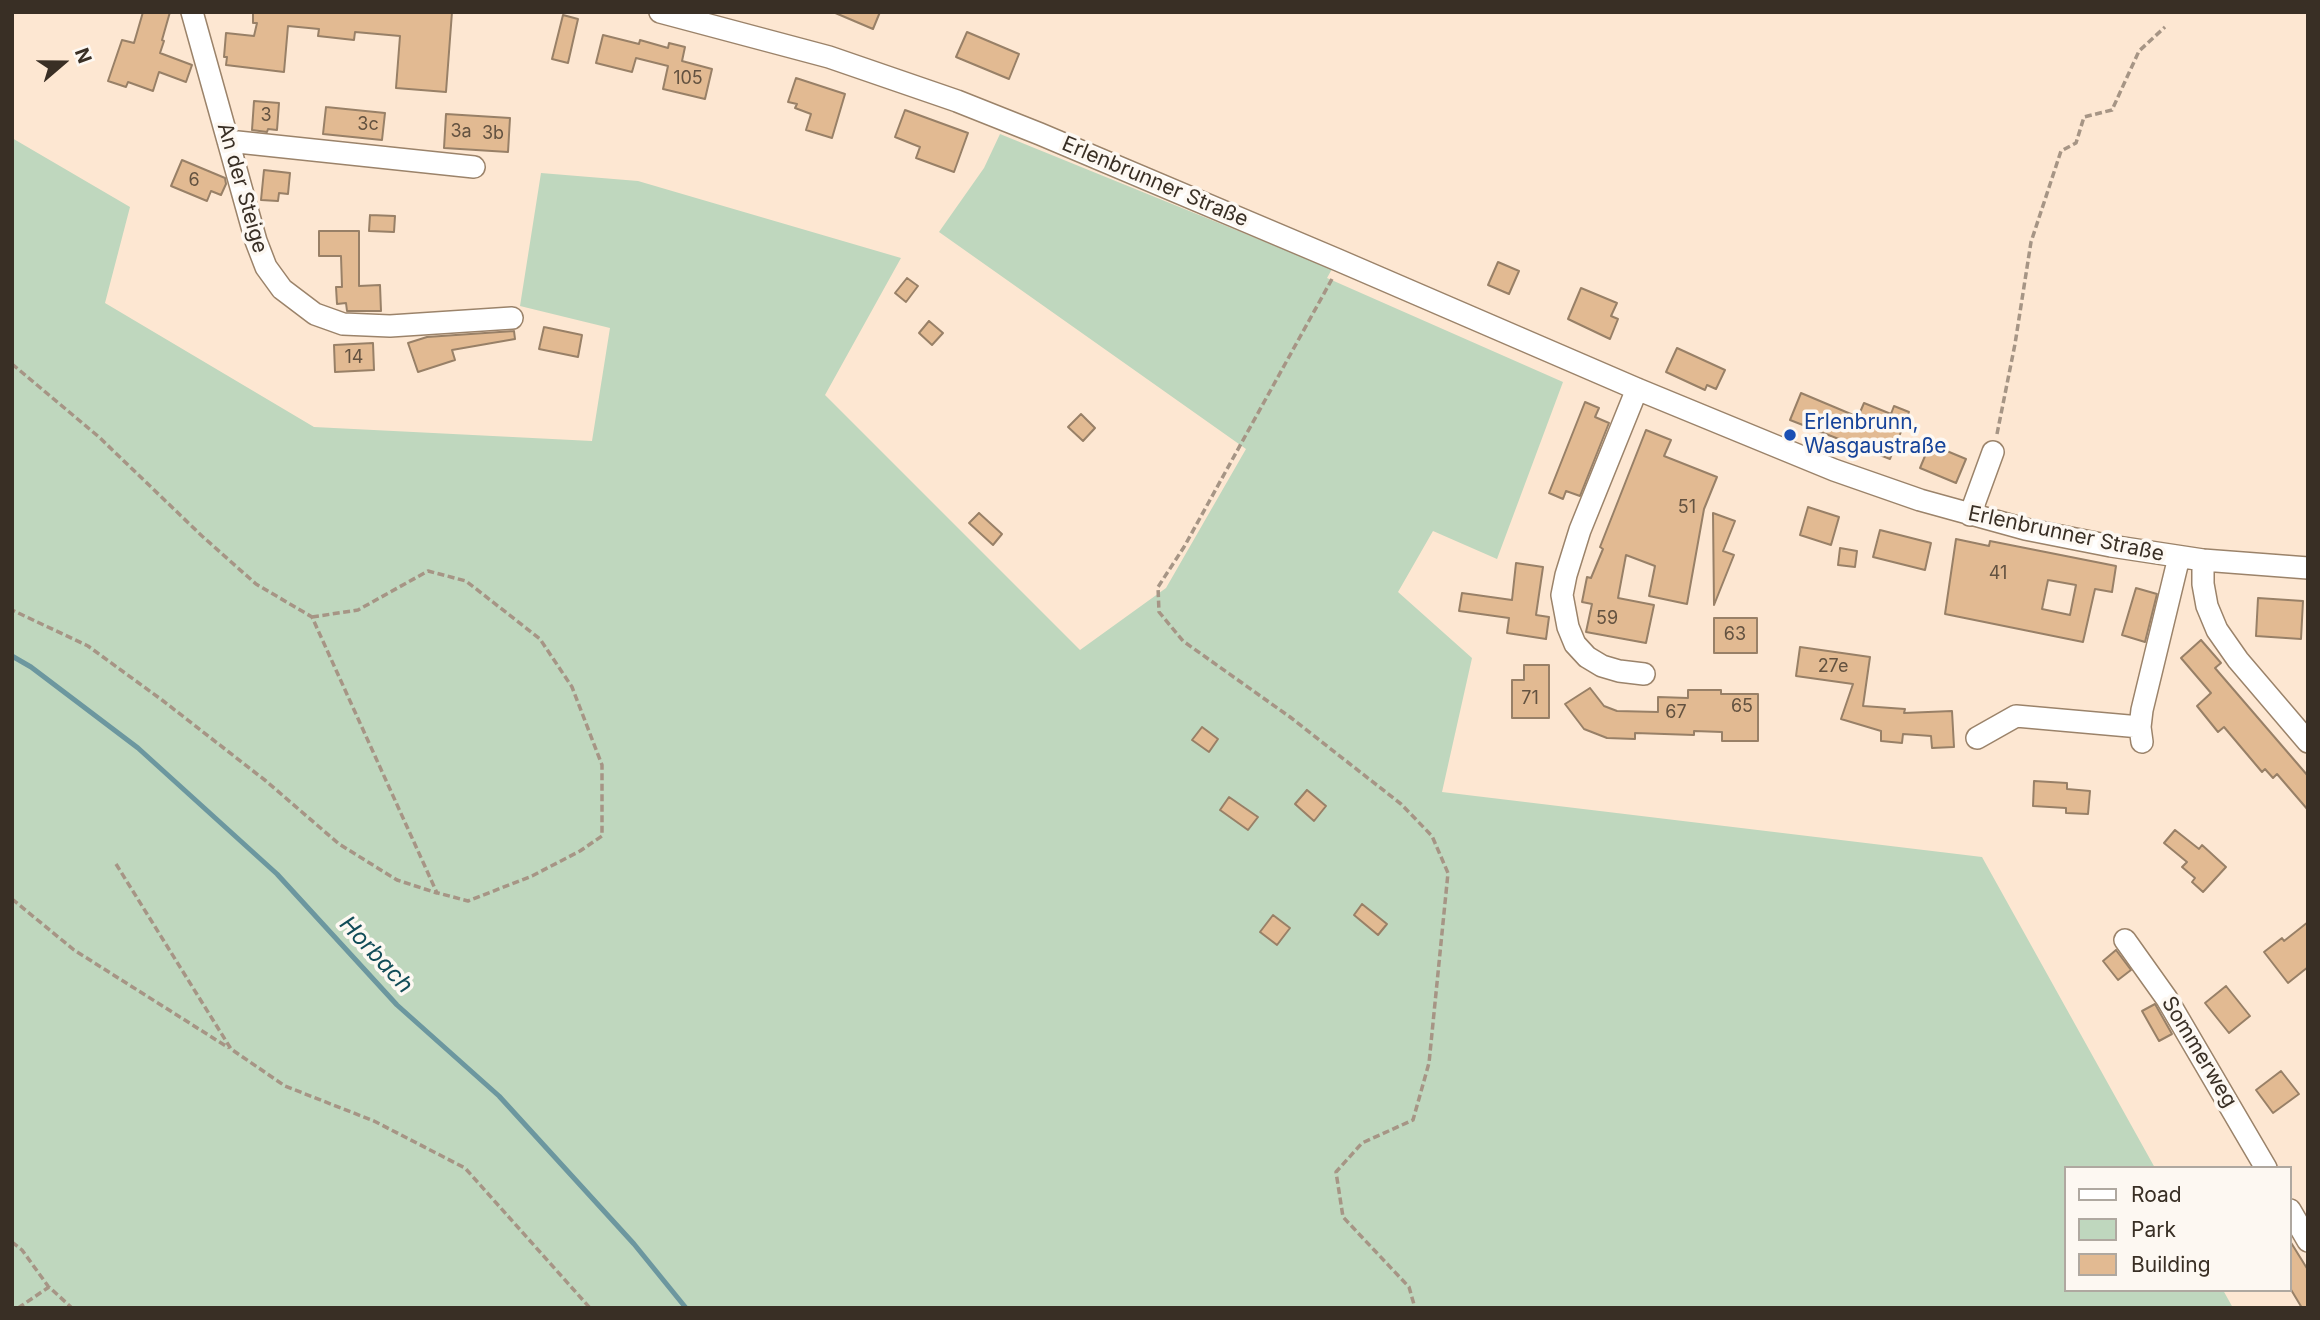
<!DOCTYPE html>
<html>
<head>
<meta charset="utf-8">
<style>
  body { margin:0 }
  #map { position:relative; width:2320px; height:1320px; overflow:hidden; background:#fde7d2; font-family:Inter,sans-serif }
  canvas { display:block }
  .frame { position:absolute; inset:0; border:14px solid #392f25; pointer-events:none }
  .legend { position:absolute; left:2064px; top:1166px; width:228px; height:126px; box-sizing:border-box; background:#fdf8f2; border:2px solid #afa8a0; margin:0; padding:9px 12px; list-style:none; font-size:21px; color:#392f25 }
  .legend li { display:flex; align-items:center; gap:14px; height:35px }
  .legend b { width:35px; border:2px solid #afa8a0 }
  .north { position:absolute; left:28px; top:28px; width:70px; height:70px; -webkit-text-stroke:5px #fdf8f2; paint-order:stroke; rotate:70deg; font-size:19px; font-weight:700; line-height:28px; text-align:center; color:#392f25 }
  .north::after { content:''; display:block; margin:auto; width:24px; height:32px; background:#392f25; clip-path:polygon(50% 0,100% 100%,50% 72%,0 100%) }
</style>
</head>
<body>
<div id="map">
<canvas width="2320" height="1320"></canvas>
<div class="frame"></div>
<ul class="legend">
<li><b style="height:9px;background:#fff"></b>Road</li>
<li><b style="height:19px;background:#bfd7be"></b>Park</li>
<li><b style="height:19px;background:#e2ba92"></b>Building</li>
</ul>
<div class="north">N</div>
</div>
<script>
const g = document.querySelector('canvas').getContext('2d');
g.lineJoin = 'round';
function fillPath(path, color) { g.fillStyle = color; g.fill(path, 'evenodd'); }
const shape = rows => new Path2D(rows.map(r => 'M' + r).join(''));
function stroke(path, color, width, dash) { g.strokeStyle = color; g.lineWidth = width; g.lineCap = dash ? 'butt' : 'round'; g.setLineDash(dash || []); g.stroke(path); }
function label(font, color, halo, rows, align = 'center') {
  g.font = font + ' Inter,sans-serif'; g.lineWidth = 7; g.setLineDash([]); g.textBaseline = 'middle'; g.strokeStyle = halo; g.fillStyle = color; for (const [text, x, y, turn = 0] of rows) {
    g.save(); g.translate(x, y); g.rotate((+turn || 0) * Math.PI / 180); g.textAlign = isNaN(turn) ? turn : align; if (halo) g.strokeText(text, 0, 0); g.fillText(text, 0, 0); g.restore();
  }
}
const green = shape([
  [1000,134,1332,269,1327,278,1563,382,1497,559,1433,531,1398,592,1472,658,1442,792,1982,857,2155,1168,2066,1168,2066,1290,2223,1290,2233,1308,12,1308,12,138,130,207,105,303,314,427,592,441,610,328,520,306,541,173,638,181,901,258,825,395,1080,650,1166,588,1246,449,939,232,984,168]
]);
const stream = shape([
  [12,656,31,667,138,748,277,874,397,1005,499,1096,634,1244,686,1308]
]);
const building = shape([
  [143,12,170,12,162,40,164,41,160,53,192,65,186,82,159,72,153,91,128,82,126,87,108,81,122,40,134,43,143,12],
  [253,12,452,12,446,92,396,88,400,36,355,32,354,40,318,36,319,29,288,26,284,72,226,65,227,57,224,57,226,33,254,36,257,23,253,23,253,12],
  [833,12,880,12,873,29,833,12],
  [563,15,578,19,568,63,552,59,563,15],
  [967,32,1019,54,1009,79,956,57,967,32],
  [603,35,639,44,640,40,668,48,669,43,685,47,682,61,712,69,705,99,663,89,668,66,636,58,632,72,596,63,603,35],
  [796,78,845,94,832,138,806,130,811,114,795,108,797,104,788,102,796,78],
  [254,101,279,103,277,130,268,129,267,132,252,130,254,101],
  [326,107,385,113,382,140,323,134,326,107],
  [905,110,968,133,954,172,916,158,920,147,895,137,905,110],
  [446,114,510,118,508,152,444,148,446,114],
  [182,160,225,178,226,184,221,195,211,191,207,201,171,186,182,160],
  [264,170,290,173,288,194,279,193,278,201,261,200,264,170],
  [370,215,395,216,394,232,369,231,370,215],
  [319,231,359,231,359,286,380,285,381,311,347,311,346,303,337,304,336,287,342,287,341,256,319,256,319,231],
  [1498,262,1519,271,1509,294,1488,285,1498,262],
  [907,278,918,286,906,302,895,293,907,278],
  [1581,288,1617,303,1611,316,1618,319,1610,339,1568,319,1581,288],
  [929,321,943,333,932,345,919,333,929,321],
  [544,327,582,335,578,357,539,349,544,327],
  [514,331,515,339,452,350,455,360,418,372,408,343,427,337,514,331],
  [373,343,374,370,335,372,334,345,373,343],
  [1677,348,1725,370,1716,389,1707,385,1705,390,1666,372,1677,348],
  [1801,393,1858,417,1864,403,1891,414,1894,406,1909,412,1890,459,1790,420,1801,393],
  [1585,402,1599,408,1595,417,1609,423,1580,496,1566,491,1563,499,1549,493,1585,402],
  [1081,414,1095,428,1083,441,1068,427,1081,414],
  [1646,430,1671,440,1664,456,1717,477,1704,509,1687,604,1649,596,1655,566,1626,555,1618,598,1654,605,1646,643,1586,632,1592,604,1582,602,1587,577,1591,578,1603,549,1600,547,1646,430],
  [1930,444,1966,459,1956,483,1920,468,1930,444],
  [1808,507,1839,517,1831,545,1800,535,1808,507],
  [979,513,1002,534,993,545,969,523,979,513],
  [1713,513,1735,521,1723,551,1734,555,1714,605,1713,513],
  [1880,530,1931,543,1925,570,1873,557,1880,530],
  [1956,539,1989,546,1990,541,2116,566,2112,592,2095,589,2083,642,1945,614,1956,539],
  [2048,580,2076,585,2070,615,2042,609,2048,580],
  [1840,548,1857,551,1855,567,1838,565,1840,548],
  [1516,563,1543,567,1536,615,1549,617,1546,639,1507,633,1509,618,1459,611,1462,593,1512,600,1516,563],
  [2136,588,2157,594,2145,642,2122,635,2136,588],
  [2258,598,2303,601,2301,639,2256,636,2258,598],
  [1714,618,1757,618,1757,653,1714,653,1714,618],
  [2201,640,2221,663,2215,668,2308,776,2308,810,2277,774,2273,778,2265,769,2262,772,2224,727,2218,732,2197,706,2211,693,2181,658,2201,640],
  [1800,647,1870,657,1863,706,1905,709,1904,713,1952,711,1954,747,1932,748,1931,736,1903,734,1902,743,1881,741,1881,731,1841,719,1853,684,1796,676,1800,647],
  [1524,665,1549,665,1549,718,1512,718,1512,680,1524,680,1524,665],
  [1590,688,1604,706,1617,711,1658,712,1658,697,1688,698,1688,690,1721,690,1721,694,1758,694,1758,741,1722,741,1722,732,1694,731,1694,735,1635,733,1635,739,1607,738,1584,729,1565,704,1590,688],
  [1202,727,1218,739,1209,752,1192,740,1202,727],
  [2034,781,2067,783,2067,789,2090,791,2088,814,2066,813,2066,808,2033,806,2034,781],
  [1307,790,1326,806,1314,821,1295,804,1307,790],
  [1229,797,1258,817,1248,830,1220,810,1229,797],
  [2175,830,2199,849,2202,845,2226,867,2203,892,2192,882,2195,878,2182,867,2187,862,2164,843,2175,830],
  [1362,904,1387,924,1378,935,1354,915,1362,904],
  [1273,915,1290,928,1277,945,1260,932,1273,915],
  [2308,922,2308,967,2288,983,2264,952,2282,938,2284,941,2308,922],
  [2116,950,2131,970,2118,980,2103,961,2116,950],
  [2226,986,2250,1016,2229,1033,2205,1003,2226,986],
  [2155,1004,2172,1034,2159,1041,2142,1011,2155,1004],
  [2281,1071,2299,1094,2273,1113,2256,1090,2281,1071],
  [2290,1241,2308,1270,2308,1308,2302,1308,2290,1288,2290,1241]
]);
const path = shape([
  [1332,279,1184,547,1158,587,1159,612,1183,641,1290,717,1401,804,1432,836,1448,873,1429,1063,1413,1120,1362,1143,1336,1172,1343,1217,1409,1287,1415,1308],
  [12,364,99,437,202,536,256,584,312,617,437,893,397,880,339,844,266,781,162,700,88,646,12,610],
  [1997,434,2015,344,2031,242,2061,151,2076,143,2084,117,2112,110,2139,51,2165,27],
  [312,617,358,610,428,571,466,581,540,639,572,687,602,765,602,836,580,851,532,876,468,901,438,893],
  [116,864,231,1049,285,1086,374,1121,465,1168,590,1308],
  [12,899,74,950,229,1048],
  [12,1242,22,1250,48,1286],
  [18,1308,49,1287,72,1308]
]);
const minor = shape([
  [192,12,256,241,266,267,282,289,315,314,343,324,390,326,512,318],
  [660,12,829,57,957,101,1040,134,1338,260,1637,389,1834,470,1920,500,2025,529,2111,546,2203,560,2308,568],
  [228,141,474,167],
  [1637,389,1580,530,1566,575,1562,595,1568,627,1575,644,1587,657,1602,666,1619,671,1644,674],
  [1970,515,1993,452],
  [2203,560,2203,584,2207,606,2217,630,2238,660,2308,742],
  [1977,738,2016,716,2140,727],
  [2142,742,2140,727,2142,710,2179,557],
  [2125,940,2167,999,2266,1168],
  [2290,1210,2308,1241]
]);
const markers = [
  [1790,435,7,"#1a4fb4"]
];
const numberNames = [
  ["105",688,79],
  ["3",266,116],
  ["3c",368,125],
  ["3a",461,132],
  ["3b",493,134],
  ["6",194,181],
  ["14",354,358],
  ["51",1687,508],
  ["41",1998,574],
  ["59",1607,619],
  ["63",1735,635],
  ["27e",1833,667],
  ["71",1530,699],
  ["65",1742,707],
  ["67",1676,713]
];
const streetNames = [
  ["Erlenbrunner Straße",1155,182,23],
  ["An der Steige",242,188,74],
  ["Erlenbrunner Straße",2066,534,12],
  ["Sommerweg",2199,1052,59]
];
const transitNames = [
  ["Erlenbrunn,",1804,423],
  ["Wasgaustraße",1804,447]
];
const waterNames = [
  ["Horbach",376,955,47]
];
fillPath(green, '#bfd7be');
stroke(stream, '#6c979f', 5);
fillPath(building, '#e2ba92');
stroke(building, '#988067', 2);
stroke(minor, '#9b836a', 24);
stroke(path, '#a69585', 3.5, [7, 3.5]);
stroke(minor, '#fff', 21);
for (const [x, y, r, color] of markers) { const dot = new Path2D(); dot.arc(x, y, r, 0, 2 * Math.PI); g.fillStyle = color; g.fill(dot); stroke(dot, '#fdf8f2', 2.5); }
label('18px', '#635240', null, numberNames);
label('21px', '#392f25', '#fdf8f2', streetNames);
label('21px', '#164399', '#fdf8f2', transitNames, 'left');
label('italic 23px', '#124c58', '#fdf8f2', waterNames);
</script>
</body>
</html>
